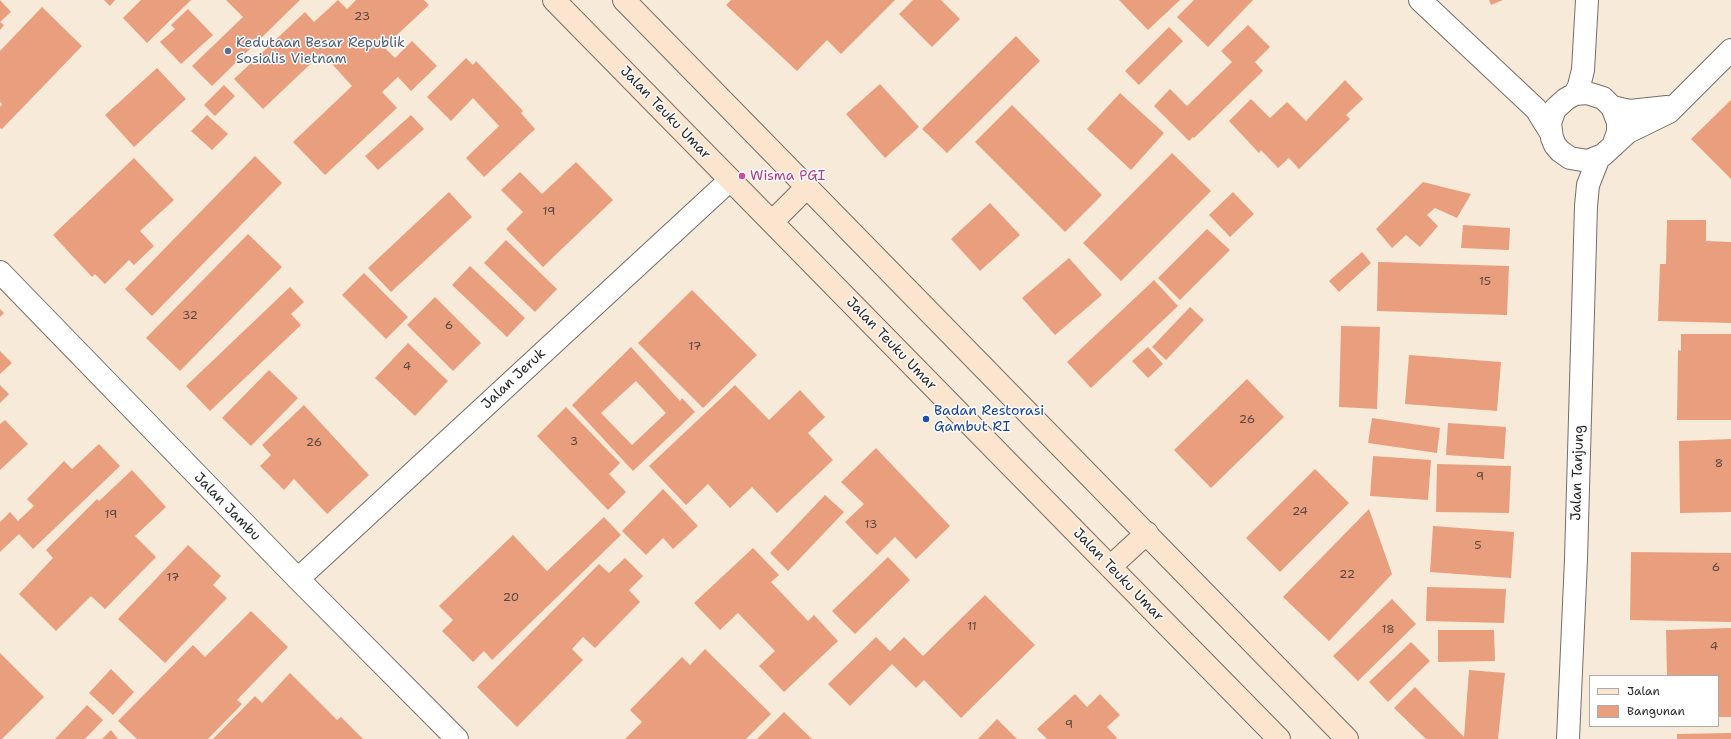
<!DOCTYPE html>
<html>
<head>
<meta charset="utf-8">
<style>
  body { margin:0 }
  #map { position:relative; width:1731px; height:739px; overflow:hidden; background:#f8ead9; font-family:"Shantell Sans",sans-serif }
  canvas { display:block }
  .legend { position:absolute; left:1589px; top:675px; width:130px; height:52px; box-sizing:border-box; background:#fff; border:1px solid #aaa; margin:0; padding:5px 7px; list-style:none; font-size:12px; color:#2b2b2b }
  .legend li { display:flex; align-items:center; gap:8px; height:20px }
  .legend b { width:20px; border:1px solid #aaa }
</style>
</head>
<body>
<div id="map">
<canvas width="1731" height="739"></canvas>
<ul class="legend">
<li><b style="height:5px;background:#fce5cf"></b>Jalan</li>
<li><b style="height:11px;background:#e99f7e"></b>Bangunan</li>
</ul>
</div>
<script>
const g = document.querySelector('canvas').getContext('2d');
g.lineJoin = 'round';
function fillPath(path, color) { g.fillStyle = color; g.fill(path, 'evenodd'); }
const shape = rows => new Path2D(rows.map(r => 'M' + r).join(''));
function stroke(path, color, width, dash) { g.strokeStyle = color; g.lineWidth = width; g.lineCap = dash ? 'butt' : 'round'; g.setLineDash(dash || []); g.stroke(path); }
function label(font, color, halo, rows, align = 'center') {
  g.font = font + ' "Shantell Sans",sans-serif'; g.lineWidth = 3; g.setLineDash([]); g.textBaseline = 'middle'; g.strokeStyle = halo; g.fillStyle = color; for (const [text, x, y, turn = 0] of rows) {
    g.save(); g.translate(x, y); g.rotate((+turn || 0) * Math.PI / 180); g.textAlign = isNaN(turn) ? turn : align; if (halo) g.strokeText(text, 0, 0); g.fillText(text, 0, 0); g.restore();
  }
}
const building = shape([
  [0,0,11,12,0,22,4,25,0,30],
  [104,0,115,0,110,6],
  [141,0,191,0,147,43,123,18],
  [226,0,300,0,212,86,192,66,243,17],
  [338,0,347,9,356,0,424,0,429,5,384,47,395,58,412,41,437,66,411,91,398,77,382,92,397,108,325,175,293,142,352,86,322,53,263,109,234,79,305,12,314,22],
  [731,0,895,0,841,54,827,40,797,71,726,5],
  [913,0,941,0,960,19,932,47,899,14],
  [1119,0,1180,0,1148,30],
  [1194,0,1253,0,1208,47,1177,17],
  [1489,0,1503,0,1491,5],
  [42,7,82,46,2,129,0,128,0,107,2,104,0,102,0,51],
  [188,9,213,35,181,64,160,42,175,29,171,25],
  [1248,25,1270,47,1255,62,1263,71,1194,138,1193,137,1189,141,1154,106,1170,89,1187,106,1232,62,1221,51],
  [1169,27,1183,41,1139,85,1125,71],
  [1016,36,1040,61,947,153,922,129],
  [466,58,473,65,476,61,523,111,521,113,535,129,484,177,466,158,499,126,473,98,451,121,427,97],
  [157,68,186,99,134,147,105,115],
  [1345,80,1363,99,1346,115,1350,119,1299,169,1289,158,1278,168,1261,150,1259,153,1229,121,1251,99,1270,118,1287,102,1306,121],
  [880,84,919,127,885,158,846,114],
  [224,85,235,96,215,116,204,105],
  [1120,93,1164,133,1131,170,1087,129],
  [1731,100,1731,179,1691,139],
  [1012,105,1102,195,1065,232,975,142],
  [207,115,228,134,212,150,191,131],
  [411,115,424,129,378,170,365,156],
  [1172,153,1211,191,1121,281,1083,243],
  [255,156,282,183,152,316,125,289],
  [134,158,174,200,140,231,154,246,134,265,129,260,105,284,95,274,92,277,53,235],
  [576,162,613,200,543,267,506,229,523,212,501,190,520,172,542,194],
  [1423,182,1471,194,1457,218,1435,208,1427,215,1438,226,1420,247,1406,235,1392,248,1376,229],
  [449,192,472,217,391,292,368,268],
  [1233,192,1254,214,1230,237,1209,215],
  [990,203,1020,235,980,271,951,239],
  [1667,220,1706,220,1706,241,1731,242,1731,323,1658,321,1660,264,1666,264],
  [1463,225,1510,228,1509,250,1461,248],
  [1207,229,1230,250,1180,300,1158,278],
  [248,234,282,267,180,371,146,338],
  [506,240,557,289,535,312,484,263],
  [1362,252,1371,263,1339,292,1329,281],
  [1069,258,1102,295,1055,335,1022,298],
  [1378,262,1509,266,1507,315,1377,311],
  [470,266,525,318,507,337,452,285],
  [364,273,408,317,386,339,342,295],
  [1154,280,1178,306,1091,388,1067,362],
  [290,287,304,302,291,314,301,325,210,411,186,386],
  [692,290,757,355,703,408,638,343],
  [435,297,481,343,453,371,407,325],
  [1190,307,1204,320,1166,360,1152,347],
  [0,309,4,313,0,317],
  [1341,326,1380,327,1377,409,1339,407],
  [1681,334,1731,334,1731,420,1677,420,1678,350,1681,351],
  [408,343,448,381,415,416,375,378],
  [631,347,680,401,682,398,695,412,633,471,572,405],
  [636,381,666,413,632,445,601,413],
  [1148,347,1163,364,1148,378,1132,361],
  [0,351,12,363,0,374],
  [1409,355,1501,362,1497,411,1405,404],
  [269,370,298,398,251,446,222,418],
  [1247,379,1284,417,1211,488,1174,450],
  [0,385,9,394,0,403],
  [735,385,769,420,800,390,825,417,808,433,833,460,777,513,752,487,730,508,708,484,686,505,649,466],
  [304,405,369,475,327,514,294,479,284,490,260,466,271,455,262,445],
  [566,407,620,463,609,474,626,492,608,510,537,436],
  [1372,418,1440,428,1437,453,1368,443],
  [5,420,28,444,0,470,0,424],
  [1448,423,1506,427,1504,459,1446,455],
  [1731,439,1731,512,1680,513,1679,441],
  [99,444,120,466,33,549,19,534,0,552,0,522,10,512,18,521,34,506,27,499,64,461,72,469],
  [876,448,950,526,916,559,895,537,877,555,845,522,864,504,841,482],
  [1373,456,1431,460,1428,500,1370,496],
  [1437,464,1511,466,1509,513,1436,512],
  [1315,469,1349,503,1280,572,1246,538],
  [132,470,166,507,135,536,156,557,105,609,91,596,56,631,19,594,53,558,46,550,97,499,99,501],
  [663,489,698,526,673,549,663,538,646,555,622,531],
  [825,495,844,512,788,571,770,553],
  [1369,509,1392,574,1329,641,1283,597],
  [604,517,621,535,492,660,484,651,473,662,442,631,453,620,439,606,513,535,547,571],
  [1433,526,1514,532,1511,578,1430,572],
  [188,545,221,576,213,585,227,598,165,663,118,619],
  [753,548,779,575,771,582,808,621,814,615,838,641,784,692,759,666,775,651,738,613,720,630,694,603],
  [1631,552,1731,553,1731,622,1630,620],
  [888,557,910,580,855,634,832,611],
  [625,558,643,576,629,590,640,602,595,648,583,637,572,649,583,660,517,727,477,687,599,564,609,573],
  [1427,587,1506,589,1504,623,1426,621],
  [985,595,1035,645,961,718,924,680,916,688,892,664,850,706,828,684,876,637,890,651,904,637,923,656],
  [1392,599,1416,624,1358,681,1333,656],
  [251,611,288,647,237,700,242,704,208,739,137,739,118,721,193,645,205,657],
  [1731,628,1731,717,1718,717,1718,676,1667,676,1666,630],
  [1438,630,1494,630,1495,661,1438,662],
  [1411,642,1430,661,1388,702,1369,682],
  [705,649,771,714,746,739,625,739,642,722,630,710,682,657,690,665],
  [0,653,44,697,2,739,0,739],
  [111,669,134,692,113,715,89,693],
  [1469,670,1505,673,1498,739,1426,739,1394,708,1415,687,1464,737],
  [290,673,337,720,341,717,363,739,213,739,255,696,262,703],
  [1075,694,1087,707,1100,694,1120,715,1107,727,1117,738,1116,739,1047,739,1037,729],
  [87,705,103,720,85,739,55,739],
  [784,712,812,739,757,739],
  [997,719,1017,739,978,739],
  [111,730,118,739,102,739],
  [1731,733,1731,739,1677,739,1677,734]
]);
const street = shape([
  [1420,0,1536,109,1551,133],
  [1575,94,1579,86,1583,70,1587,0],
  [1612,107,1630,111,1667,107],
  [1613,146,1618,132,1618,122,1612,107,1603,98,1587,93,1575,94,1566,99,1555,109,1550,123,1552,138,1555,145,1560,151,1570,158,1588,161,1603,155,1628,132,1669,112,1731,50],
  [0,272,298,579,457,739],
  [298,579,730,180],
  [1568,739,1576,559,1586,206,1588,185,1599,157]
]);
const secondary = shape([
  [554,0,1279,739],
  [624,0,1347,739],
  [772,222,807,187],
  [1110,567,1147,533]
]);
const markers = [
  [228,51,4,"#5c6f8a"],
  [742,176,4,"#d1479c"],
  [926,419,4,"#1a4fb4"]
];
const numberNames = [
  ["23",362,17],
  ["19",549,212],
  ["15",1485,282],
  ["32",190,316],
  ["6",449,326],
  ["17",695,347],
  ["4",407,367],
  ["26",1247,420],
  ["3",574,442],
  ["26",314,443],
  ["8",1719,464],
  ["9",1480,477],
  ["24",1300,512],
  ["19",111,515],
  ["13",871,525],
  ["5",1478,546],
  ["6",1716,568],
  ["22",1347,575],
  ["17",173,578],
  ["20",511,598],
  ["11",972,627],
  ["18",1388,630],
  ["4",1714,647],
  ["9",1069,725]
];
const serviceNames = [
  ["Kedutaan Besar Republik",236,43],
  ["Sosialis Vietnam",236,59]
];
const streetNames = [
  ["Jalan Teuku Umar",665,113,46],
  ["Jalan Teuku Umar",891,344,46],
  ["Jalan Jeruk",514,379,-43],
  ["Jalan Tanjung",1578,473,-88],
  ["Jalan Jambu",227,507,46],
  ["Jalan Teuku Umar",1118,575,46]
];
const hotelNames = [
  ["Wisma PGI",750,176]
];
const transitNames = [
  ["Badan Restorasi",934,411],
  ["Gambut RI",934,427]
];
fillPath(building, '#e99f7e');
stroke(street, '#736e68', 24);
stroke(secondary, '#736e68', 24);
stroke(street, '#fff', 22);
stroke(secondary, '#fce5cf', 22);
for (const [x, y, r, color] of markers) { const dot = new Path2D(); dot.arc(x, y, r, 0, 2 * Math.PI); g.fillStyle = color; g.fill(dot); stroke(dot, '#fff', 1.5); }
label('12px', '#5a4840', null, numberNames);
label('14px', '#4e5e75', '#fff', serviceNames, 'left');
label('14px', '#2b2b2b', '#fff', streetNames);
label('14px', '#b23c85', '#fff', hotelNames, 'left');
label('14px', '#164399', '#fff', transitNames, 'left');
</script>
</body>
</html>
